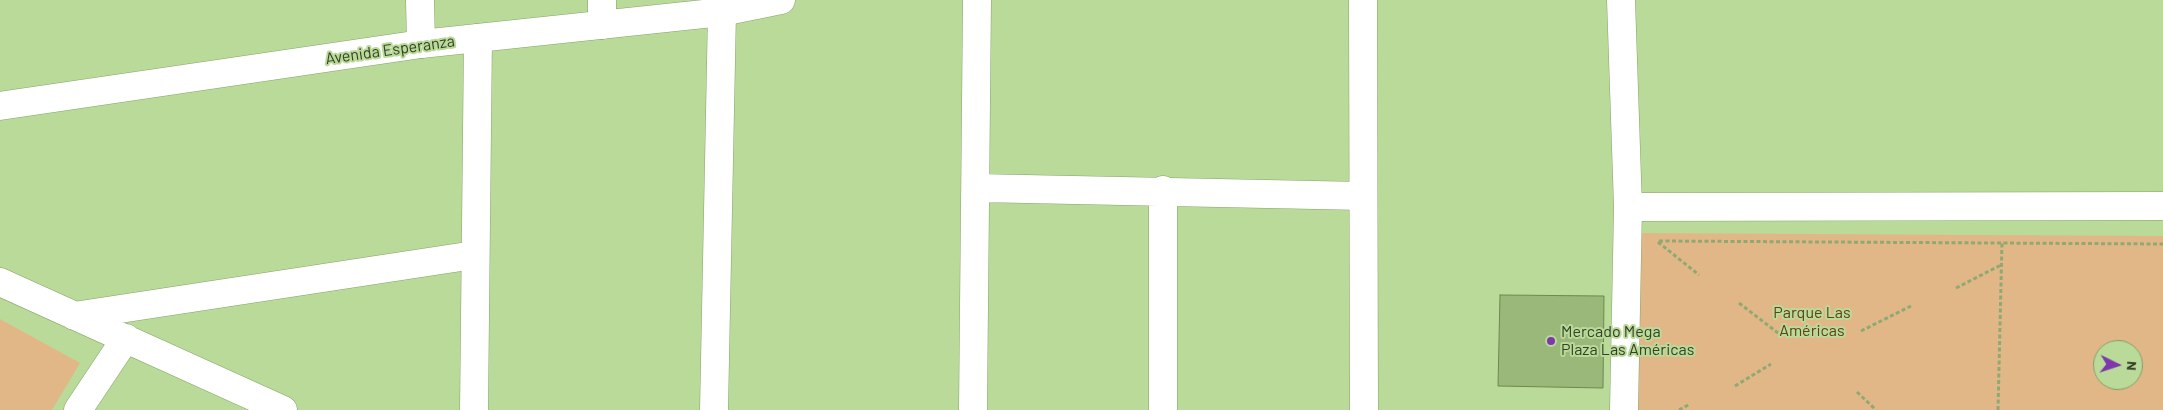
<!DOCTYPE html>
<html>
<head>
<meta charset="utf-8">
<style>
  body { margin:0 }
  #map { position:relative; width:2163px; height:410px; overflow:hidden; background:#bada99; font-family:Barlow,sans-serif }
  canvas { display:block }
  .north { position:absolute; left:2093px; top:340px; width:50px; height:50px; box-sizing:border-box; background:#bada99; border:1px solid #849d6b; border-radius:50%; rotate:94deg; font-size:14px; font-weight:700; line-height:20px; text-align:center; color:#344127 }
  .north::after { content:''; display:block; margin:auto; width:18px; height:22px; background:#7f38ab; clip-path:polygon(50% 0,100% 100%,50% 72%,0 100%) }
</style>
</head>
<body>
<div id="map">
<canvas width="2163" height="410"></canvas>
<div class="north">N</div>
</div>
<script>
const g = document.querySelector('canvas').getContext('2d');
g.lineJoin = 'round';
function fillPath(path, color) { g.fillStyle = color; g.fill(path, 'evenodd'); }
const shape = rows => new Path2D(rows.map(r => 'M' + r).join(''));
function stroke(path, color, width, dash) { g.strokeStyle = color; g.lineWidth = width; g.lineCap = dash ? 'butt' : 'round'; g.setLineDash(dash || []); g.stroke(path); }
function label(font, color, halo, rows, align = 'center') {
  g.font = font + ' Barlow,sans-serif'; g.lineWidth = 4; g.setLineDash([]); g.textBaseline = 'middle'; g.strokeStyle = halo; g.fillStyle = color; for (const [text, x, y, turn = 0] of rows) {
    g.save(); g.translate(x, y); g.rotate((+turn || 0) * Math.PI / 180); g.textAlign = isNaN(turn) ? turn : align; if (halo) g.strokeText(text, 0, 0); g.fillText(text, 0, 0); g.restore();
  }
}
const green = shape([
  [1639,233,2163,236,2163,410,1637,410],
  [2103,350,2133,350,2133,380,2103,380],
  [0,319,80,363,52,410,0,410]
]);
const building = shape([
  [1500,295,1604,296,1603,388,1498,386,1500,295]
]);
const path = shape([
  [1659,241,2163,244],
  [1658,242,1699,275],
  [1956,288,2001,265],
  [1739,303,1778,333],
  [1861,331,1911,306],
  [1735,386,1771,364],
  [1857,392,1876,410],
  [1679,410,1690,404],
  [1998,410,2002,241]
]);
const street = shape([
  [420,0,421,44],
  [1363,0,1364,410],
  [1621,0,1628,207,1624,410],
  [602,25,602,0],
  [977,188,1363,196],
  [1628,207,2163,206],
  [0,282,283,410],
  [74,316,474,255],
  [78,410,126,338],
  [474,410,478,38],
  [714,410,722,12],
  [973,410,977,0],
  [1163,410,1163,190]
]);
const secondary = shape([
  [0,106,421,44,722,12,781,0]
]);
const markers = [
  [1551,341,5,"#7f38ab"]
];
const streetNames = [
  ["Avenida Esperanza",390,50,-8]
];
const parkNames = [
  ["Parque Las",1812,313],
  ["Américas",1812,331]
];
const poiNames = [
  ["Mercado Mega",1561,332],
  ["Plaza Las Américas",1561,350]
];
fillPath(green, '#e2b787');
fillPath(building, '#99b879');
stroke(building, '#6d894c', 1);
stroke(street, '#86a466', 29);
stroke(secondary, '#86a466', 29);
stroke(path, '#8fa975', 3, [4, 2.5]);
stroke(street, '#fff', 28);
stroke(secondary, '#fff', 28);
for (const [x, y, r, color] of markers) { const dot = new Path2D(); dot.arc(x, y, r, 0, 2 * Math.PI); g.fillStyle = color; g.fill(dot); stroke(dot, '#bada99', 2); }
label('16px', '#344127', '#bada99', streetNames);
label('16px', '#5f4018', '#bada99', parkNames);
label('16px', '#344127', '#bada99', poiNames, 'left');
</script>
</body>
</html>
